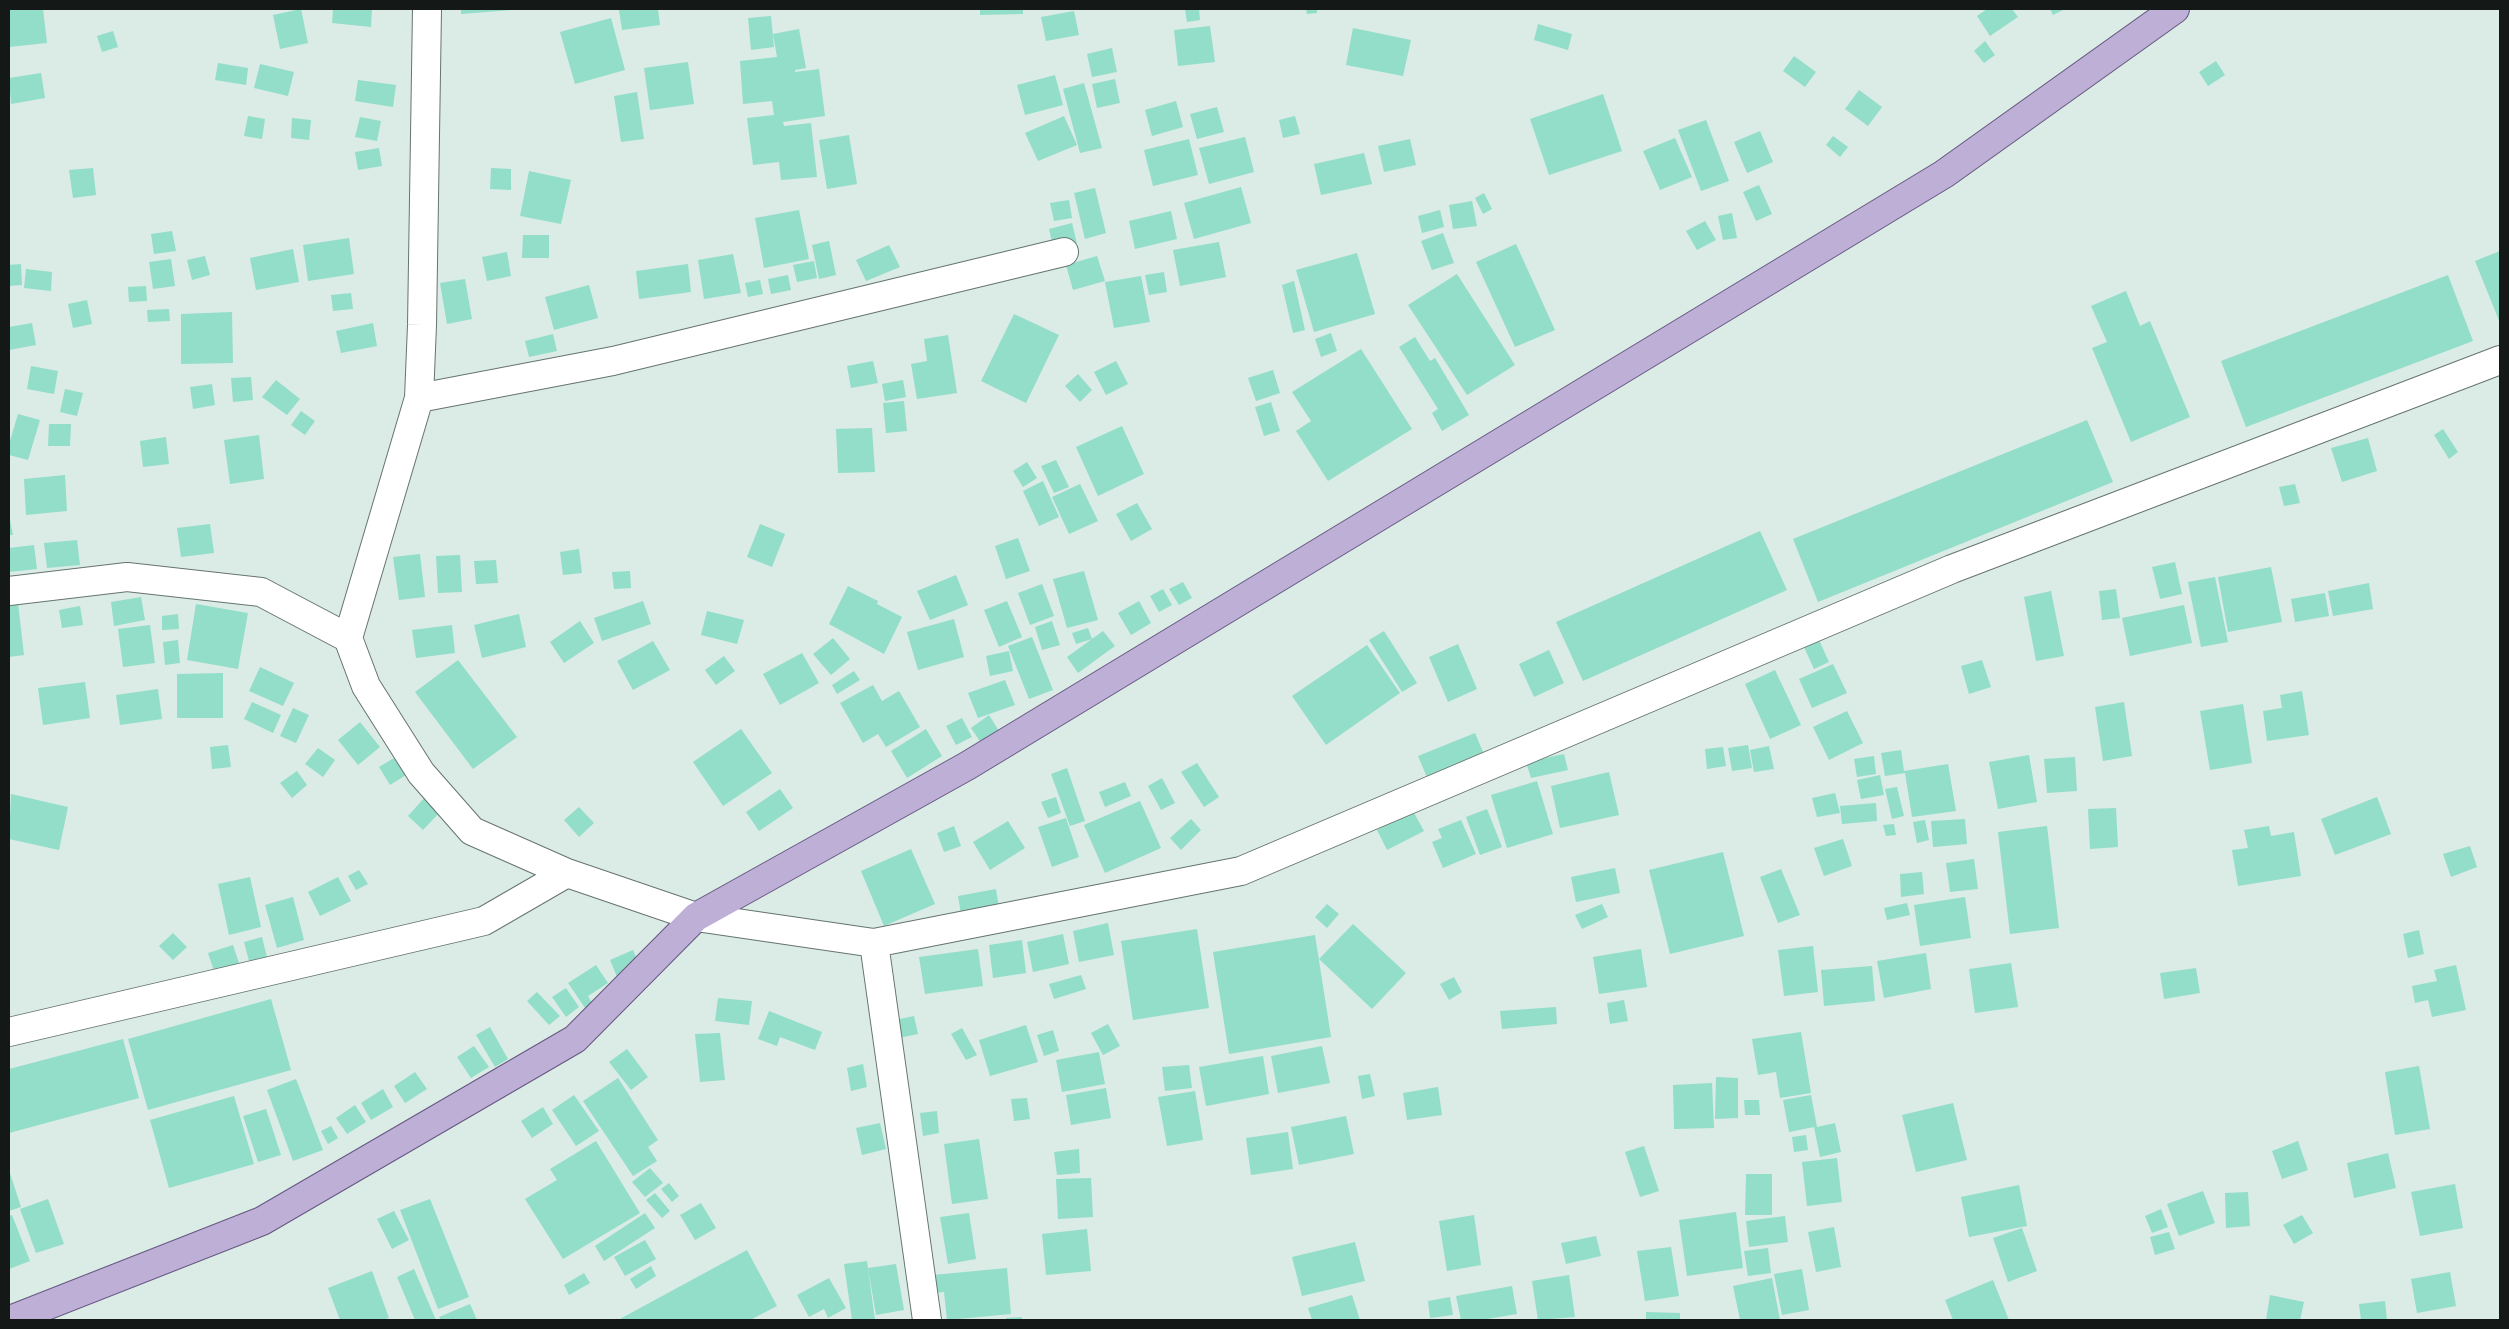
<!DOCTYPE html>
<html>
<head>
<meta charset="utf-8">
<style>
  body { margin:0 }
  #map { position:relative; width:2509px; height:1329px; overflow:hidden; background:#dbebe6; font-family:"Times New Roman",serif }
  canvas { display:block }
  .frame { position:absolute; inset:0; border:10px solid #141918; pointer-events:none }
</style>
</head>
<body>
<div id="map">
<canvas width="2509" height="1329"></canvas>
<div class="frame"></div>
</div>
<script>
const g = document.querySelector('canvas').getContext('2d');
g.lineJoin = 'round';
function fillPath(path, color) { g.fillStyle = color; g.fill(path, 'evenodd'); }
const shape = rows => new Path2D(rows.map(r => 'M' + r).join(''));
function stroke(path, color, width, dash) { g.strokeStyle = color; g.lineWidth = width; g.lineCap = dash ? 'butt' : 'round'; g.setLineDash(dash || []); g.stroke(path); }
const building = shape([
  [9,9,43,9,47,43,9,47],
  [301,9,308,43,280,49,273,15],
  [333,9,372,9,371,27,332,23],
  [461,9,512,9,512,10,461,14],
  [630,9,658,9,660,25,622,30,619,10],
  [980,9,1023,9,1023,14,980,15],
  [1185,9,1199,9,1200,20,1187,22],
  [1306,9,1317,9,1317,13,1307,14],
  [1987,9,2012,9,2018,17,1990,36,1977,16],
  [2050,9,2065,9,2053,15],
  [1074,11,1079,35,1046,41,1041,17],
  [771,16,774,47,751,50,748,18],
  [611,18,625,70,575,84,560,32],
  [1538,24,1572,34,1568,50,1534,40],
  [1210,26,1215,62,1178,66,1174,30],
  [1353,28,1411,40,1403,76,1346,65],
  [799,29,806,68,795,70,795,72,819,69,825,116,783,122,784,126,811,123,817,177,781,180,779,162,753,165,747,118,774,115,772,101,743,104,740,61,777,57,773,34],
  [113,31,118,47,102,52,97,36],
  [1985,41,1995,55,1984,63,1974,51],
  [1112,48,1117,72,1092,77,1087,54],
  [1794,56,1816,72,1805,87,1783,71],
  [2216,61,2225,75,2208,86,2199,72],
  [688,62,694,104,650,110,644,68],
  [218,63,248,68,246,85,215,80],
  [260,64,294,72,288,96,254,88],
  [41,73,45,98,11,104,9,78],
  [1055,75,1063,105,1025,115,1017,85],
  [1115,79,1120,103,1097,108,1092,84],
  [358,80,396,85,393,107,355,101],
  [1084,83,1102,148,1080,153,1063,89],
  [1859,90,1882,107,1868,126,1845,109],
  [637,92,644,139,621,142,614,96],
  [1603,94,1622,151,1549,175,1530,119],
  [1176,101,1183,127,1152,136,1145,110],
  [1217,107,1224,132,1197,139,1190,114],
  [248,116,265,119,262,139,244,136],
  [1064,116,1077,145,1038,161,1025,133],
  [1295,116,1300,134,1283,138,1279,120],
  [360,117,381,121,377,141,355,137],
  [292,118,311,120,309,140,291,138],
  [1706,120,1729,181,1701,191,1678,130],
  [1760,131,1773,162,1747,173,1734,142],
  [849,135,857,184,827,189,819,140],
  [1833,136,1848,147,1840,157,1826,145],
  [1245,137,1254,172,1209,184,1199,148],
  [1675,138,1692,177,1660,190,1643,151],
  [1189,139,1198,175,1153,186,1144,150],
  [1410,139,1416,165,1384,172,1378,146],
  [379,148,382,166,358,170,355,152],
  [1364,153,1372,184,1321,195,1314,164],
  [93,168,96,195,73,198,69,170],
  [491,168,511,169,511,190,490,189],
  [529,171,571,180,561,224,520,216],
  [1759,185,1772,214,1756,221,1743,192],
  [1241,187,1251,223,1194,239,1184,203],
  [1095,188,1106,233,1085,239,1074,193],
  [1484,193,1492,209,1483,214,1475,198],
  [1069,200,1072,218,1054,221,1050,203],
  [1472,201,1477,226,1453,229,1449,205],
  [799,210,809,259,764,268,755,218],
  [1440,210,1444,227,1422,233,1418,216],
  [1171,211,1177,239,1135,249,1129,221],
  [1732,213,1737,238,1723,240,1718,216],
  [1705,221,1716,240,1697,250,1686,231],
  [1072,223,1077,244,1054,250,1049,229],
  [172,231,176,251,154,254,151,234],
  [1443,233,1454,263,1432,270,1421,241],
  [523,235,549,235,549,258,522,258],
  [349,238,354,274,308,281,303,245],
  [829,241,836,275,819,279,812,245],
  [1219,242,1226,277,1180,286,1173,250],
  [1516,244,1555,330,1515,347,1476,262],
  [889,245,900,267,866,281,856,260],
  [293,249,299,282,256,290,250,258],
  [2500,251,2500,323,2475,261],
  [507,252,511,276,487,281,482,257],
  [1357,253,1375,314,1314,332,1296,270],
  [733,254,741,293,704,299,698,260],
  [205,256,210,275,192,280,187,260],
  [1097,256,1105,281,1073,290,1066,265],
  [171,259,175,286,153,289,149,262],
  [814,261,817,278,797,282,793,265],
  [21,264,22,285,9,286,9,265],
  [688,264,691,292,639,299,636,271],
  [26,269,52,272,51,291,24,288],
  [1164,272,1167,292,1149,295,1145,275],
  [1457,274,1515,365,1467,395,1408,305],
  [788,275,791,290,771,294,768,279],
  [2448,275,2473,341,2246,427,2221,361],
  [1141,276,1150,322,1114,328,1105,282],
  [465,279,472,319,447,324,440,283],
  [760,280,763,294,748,297,745,283],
  [1294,281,1305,330,1293,333,1282,285],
  [589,285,598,318,554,330,545,297],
  [146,286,147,301,129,302,128,287],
  [2126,291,2140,326,2150,321,2190,417,2131,442,2092,348,2107,342,2091,306],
  [351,293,353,309,333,311,331,295],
  [87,300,92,324,73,328,68,304],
  [169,309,170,321,148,322,147,310],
  [232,312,233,363,181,364,181,314],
  [1014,314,1059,335,1026,403,981,381],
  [32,323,36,345,9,350,9,327],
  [373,323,377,346,341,353,336,331],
  [1331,333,1337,351,1321,357,1315,339],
  [553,334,557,351,529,357,525,341],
  [948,335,957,393,917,399,911,364,927,361,924,339],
  [1415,337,1430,361,1435,358,1469,415,1442,431,1432,413,1438,409,1399,347],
  [1361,349,1412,429,1328,481,1296,431,1311,421,1292,392],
  [873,361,878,383,851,388,847,366],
  [1116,361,1128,384,1106,395,1094,372],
  [31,366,58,371,54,394,27,389],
  [1273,370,1280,393,1256,401,1248,378],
  [1078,374,1092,390,1080,402,1065,386],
  [251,377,253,400,233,402,231,378],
  [276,380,300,399,287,415,262,397],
  [903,380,906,397,885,401,882,384],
  [212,384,215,405,193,409,190,387],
  [65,389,83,393,77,416,60,412],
  [904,401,907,431,886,433,883,403],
  [1271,402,1280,431,1264,436,1255,407],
  [301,411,315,421,305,435,291,425],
  [18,414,40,420,28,460,9,455,9,444],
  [2087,420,2113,482,1818,602,1793,539],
  [49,424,71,424,70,446,48,446],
  [1122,426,1144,474,1098,496,1076,447],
  [872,428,875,472,838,473,836,429],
  [2443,429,2458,452,2449,459,2434,435],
  [259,435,264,479,230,484,224,440],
  [166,437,169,464,143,467,140,441],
  [2368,438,2377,471,2342,482,2331,448],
  [1056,460,1069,487,1054,493,1041,466],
  [1027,462,1037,478,1023,487,1013,471],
  [65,475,67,511,26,515,24,479],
  [1043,481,1059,517,1039,526,1023,491],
  [1080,484,1098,521,1069,534,1052,497],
  [2295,484,2300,503,2284,506,2279,487],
  [1137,503,1152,529,1131,541,1116,514],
  [9,515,13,535,9,535],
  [210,524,214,553,181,557,177,528],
  [760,524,785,534,772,567,747,557],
  [1760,531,1787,590,1583,681,1556,622],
  [1018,538,1030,571,1006,579,995,546],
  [77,540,80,565,47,568,44,543],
  [34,545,37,569,9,572,9,548],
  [579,549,582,573,563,575,560,552],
  [420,554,425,597,399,600,393,557],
  [460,555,462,592,438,593,436,556],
  [496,560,498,583,476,584,474,561],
  [2175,562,2182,594,2160,599,2152,567],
  [2271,567,2282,622,2228,632,2218,577],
  [630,571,631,588,614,589,612,572],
  [1084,571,1098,620,1067,628,1053,579],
  [956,575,968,605,930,620,917,591],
  [2215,577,2228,642,2201,647,2188,582],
  [1183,582,1192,598,1179,605,1169,589],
  [2369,583,2373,609,2333,616,2328,591],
  [1042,584,1054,616,1030,625,1018,593],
  [848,586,878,601,877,604,902,617,884,654,829,624],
  [1163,589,1172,605,1159,612,1150,596],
  [2116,589,2120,618,2102,620,2099,591],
  [2051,591,2064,656,2036,661,2024,597],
  [2325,593,2329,616,2295,622,2291,599],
  [141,597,145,620,114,626,111,602],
  [643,601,651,624,602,641,594,618],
  [1007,601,1022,637,999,647,984,610],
  [1139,601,1151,623,1131,635,1118,613],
  [18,603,24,655,9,657,9,604],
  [196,604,248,613,238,669,187,660],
  [2184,605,2192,643,2130,656,2122,618],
  [80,606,83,625,62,628,59,610],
  [707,611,744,620,737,644,701,635],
  [178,614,179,629,162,630,162,616],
  [519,614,526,647,482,658,474,625],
  [954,619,964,657,918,670,907,632],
  [580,621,594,643,564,663,550,642],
  [1052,621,1060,645,1042,650,1035,627],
  [150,625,155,663,123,667,118,629],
  [452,625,455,653,416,658,412,630],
  [1088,628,1092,639,1076,644,1072,633],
  [1103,631,1115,646,1078,673,1067,657],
  [1384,631,1417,683,1402,692,1369,640],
  [1032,637,1053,690,1029,699,1008,646],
  [833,638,850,659,831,675,813,654],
  [178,640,180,663,165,665,163,642],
  [1819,640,1829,662,1814,669,1804,647],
  [653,641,670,670,633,690,617,661],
  [1458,644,1477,689,1448,702,1429,657],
  [1367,645,1400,693,1326,745,1292,696],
  [1549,650,1564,683,1534,697,1519,664],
  [1009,651,1013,671,990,676,986,656],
  [802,653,819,683,780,705,763,674],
  [724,656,735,671,716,685,705,670],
  [458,660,517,737,473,769,415,692],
  [1982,660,1991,687,1969,694,1961,666],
  [1833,664,1847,693,1812,708,1799,679],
  [260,667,294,683,283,706,249,691],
  [1775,670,1801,725,1770,739,1745,684],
  [854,671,860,680,837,694,832,685],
  [223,673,223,718,177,718,177,674],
  [1005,680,1015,705,978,718,968,693],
  [85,682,90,718,43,725,38,688],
  [873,685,882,701,899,691,920,727,886,747,878,734,863,743,840,703],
  [158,689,162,719,120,725,116,695],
  [2302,691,2309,735,2267,741,2263,711,2282,708,2280,695],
  [252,702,281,715,273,733,244,719],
  [2124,702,2132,756,2103,761,2095,707],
  [2243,704,2252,763,2210,770,2200,711],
  [293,708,309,715,296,743,280,736],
  [1847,711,1863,743,1829,760,1813,727],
  [989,715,999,731,981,743,971,728],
  [962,718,972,737,956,745,946,726],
  [360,722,380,747,358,765,338,740],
  [741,729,772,773,723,806,693,762],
  [926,729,942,756,907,778,891,751],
  [1475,733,1486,759,1429,782,1418,756],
  [228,745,231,767,212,769,210,747],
  [1748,745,1752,768,1732,771,1728,748],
  [1769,746,1774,769,1754,772,1750,750],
  [1723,747,1726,766,1707,769,1705,749],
  [318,748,335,760,323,777,305,764],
  [1901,750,1904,771,1948,764,1956,811,1912,817,1905,773,1885,776,1881,753],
  [1564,754,1568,770,1531,778,1526,762],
  [2029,755,2037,802,1998,809,1989,762],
  [1874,756,1876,774,1857,777,1854,759],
  [2075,757,2077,791,2047,793,2044,759],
  [394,758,406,775,390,785,379,767],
  [1197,763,1219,797,1204,807,1181,772],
  [1067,768,1085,821,1070,826,1051,774],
  [297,771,307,785,292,798,280,783],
  [1609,772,1619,815,1560,828,1551,786],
  [1880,775,1884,795,1861,799,1857,780],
  [1162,778,1175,803,1161,810,1148,786],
  [1537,781,1553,834,1507,848,1491,795],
  [1125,782,1131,796,1105,807,1099,792],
  [1897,787,1904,816,1892,819,1885,789],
  [780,789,793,808,759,831,746,812],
  [1835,793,1840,813,1817,817,1812,798],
  [11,794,68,807,59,850,9,839],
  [426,796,441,811,423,830,408,816],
  [1056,797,1061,813,1048,818,1041,802],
  [2377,797,2391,834,2335,855,2321,819],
  [1140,801,1161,848,1105,873,1084,825],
  [1876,803,1877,821,1842,824,1840,806],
  [579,807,594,823,579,837,564,820],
  [2116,808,2118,847,2090,849,2088,809],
  [1487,809,1502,847,1480,855,1466,817],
  [1413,811,1424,831,1387,850,1377,830],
  [1066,818,1079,857,1052,867,1038,827],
  [1191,819,1201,830,1181,850,1170,838],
  [1965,819,1967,844,1933,847,1931,821],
  [1461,820,1476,854,1443,868,1432,842,1442,838,1438,829],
  [1925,820,1929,840,1917,843,1913,822],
  [1008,821,1025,848,990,870,973,842],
  [1894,824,1896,835,1886,836,1883,825],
  [954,826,961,846,944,852,937,833],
  [2047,826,2059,928,2010,934,1998,832],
  [2269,826,2271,836,2294,832,2301,876,2238,886,2232,850,2248,848,2244,830],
  [1843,839,1852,866,1824,876,1814,848],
  [2470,846,2477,867,2451,877,2443,854],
  [911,849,935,904,884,926,861,871],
  [1723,852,1744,936,1670,954,1649,870],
  [1974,859,1978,889,1950,892,1946,863],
  [1615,868,1620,893,1576,902,1571,877],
  [1781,869,1800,915,1778,923,1760,877],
  [359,870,368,884,356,890,348,876],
  [1922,872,1924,894,1901,897,1900,874],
  [250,877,261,927,229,935,218,884],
  [338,877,351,901,320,916,308,892],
  [996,889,1000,914,962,920,958,896],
  [293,897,304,940,277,948,265,905],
  [1965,897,1971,938,1920,946,1914,905],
  [1907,903,1910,915,1887,920,1884,908],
  [1327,904,1339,914,1327,928,1315,917],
  [1602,904,1608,917,1582,929,1575,915],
  [1108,923,1114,955,1079,962,1073,931],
  [1353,924,1406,973,1372,1009,1319,959],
  [1197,929,1209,1008,1133,1020,1121,941],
  [2419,930,2424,954,2408,958,2403,934],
  [173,933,187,947,173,960,159,946],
  [1063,934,1069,964,1033,972,1027,942],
  [1315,935,1331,1037,1229,1054,1213,952],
  [262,937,267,957,249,961,244,942],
  [1022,940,1026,973,993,978,989,945],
  [233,945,239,963,214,971,208,953],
  [1813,946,1818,992,1784,996,1778,950],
  [978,949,983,986,925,994,919,957],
  [1641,949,1647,987,1599,994,1593,957],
  [633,950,643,973,620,984,610,960],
  [1926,953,1931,989,1884,998,1877,961],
  [2011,963,2018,1007,1975,1013,1969,969],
  [596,965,608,983,588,996,592,1003,585,1008,568,983],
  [2456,965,2466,1010,2432,1017,2428,1000,2415,1003,2412,986,2437,981,2434,970],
  [1872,966,1875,1001,1824,1006,1821,970],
  [2196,968,2200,993,2164,999,2160,973],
  [1081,975,1086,989,1054,999,1049,984],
  [1454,977,1462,992,1449,1000,1440,984],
  [566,988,579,1007,566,1017,552,997],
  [537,992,560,1016,549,1025,527,1001],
  [718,998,752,1001,749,1025,715,1021],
  [271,999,291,1070,148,1110,128,1039],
  [1624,1000,1628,1021,1610,1024,1607,1003],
  [1556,1007,1557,1024,1502,1029,1500,1011],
  [769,1011,822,1032,815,1050,780,1037,777,1046,758,1039],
  [914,1016,918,1034,894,1039,890,1021],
  [1108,1024,1120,1046,1103,1055,1091,1033],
  [1026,1025,1038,1062,990,1076,979,1040],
  [490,1027,508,1059,495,1067,476,1035],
  [962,1028,977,1055,966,1060,951,1034],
  [1053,1030,1059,1051,1044,1056,1037,1035],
  [1801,1032,1811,1093,1780,1098,1776,1072,1758,1075,1752,1039],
  [720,1033,725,1080,700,1082,695,1034],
  [123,1039,139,1098,9,1133,9,1069],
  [474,1046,489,1067,471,1078,457,1057],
  [1322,1046,1330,1083,1278,1093,1271,1056],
  [627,1049,648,1077,631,1090,609,1062],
  [1099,1052,1105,1084,1062,1092,1056,1060],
  [1263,1056,1269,1094,1206,1106,1199,1067],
  [863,1064,867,1087,851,1091,847,1068],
  [1189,1065,1192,1088,1165,1091,1162,1067],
  [2419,1066,2430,1129,2395,1135,2385,1072],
  [415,1072,427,1089,405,1103,394,1086],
  [1370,1074,1375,1096,1362,1099,1358,1076],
  [1716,1077,1738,1078,1738,1118,1715,1119],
  [618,1078,658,1140,648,1147,657,1161,633,1176,583,1101],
  [296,1079,323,1150,293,1161,267,1090],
  [1712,1083,1714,1128,1674,1129,1673,1085],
  [1438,1087,1442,1115,1407,1120,1403,1093],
  [1106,1088,1111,1118,1071,1125,1066,1095],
  [383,1089,393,1107,371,1120,361,1103],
  [1195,1091,1203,1140,1167,1146,1158,1097],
  [574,1095,599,1131,576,1146,552,1110],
  [1811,1095,1817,1127,1835,1123,1841,1152,1820,1157,1814,1127,1789,1132,1783,1100],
  [234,1096,254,1164,169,1188,150,1120],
  [1027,1098,1030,1119,1014,1121,1011,1099],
  [1744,1100,1759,1100,1760,1115,1745,1115],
  [1953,1103,1967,1160,1916,1172,1902,1115],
  [355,1105,366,1122,347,1134,336,1118],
  [543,1107,553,1124,532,1138,521,1121],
  [266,1109,281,1155,258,1162,243,1116],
  [937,1111,939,1133,923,1136,920,1113],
  [1346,1116,1354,1154,1299,1165,1291,1127],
  [880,1123,886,1149,862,1155,856,1128],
  [331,1126,338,1138,328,1144,321,1131],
  [1288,1132,1293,1169,1251,1175,1246,1138],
  [1806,1135,1808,1150,1794,1152,1792,1137],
  [979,1139,988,1199,952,1204,944,1144],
  [596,1141,640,1213,563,1259,525,1199,557,1180,550,1169],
  [2298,1141,2308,1170,2282,1179,2272,1151],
  [1644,1146,1659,1191,1640,1197,1625,1152],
  [1079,1149,1080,1173,1057,1175,1054,1152],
  [2388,1153,2396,1188,2354,1198,2347,1163],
  [1837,1158,1842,1202,1807,1206,1802,1162],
  [650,1168,663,1183,645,1197,632,1182],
  [9,1170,21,1207,9,1211],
  [1746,1174,1772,1174,1772,1215,1745,1215],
  [1091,1178,1093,1217,1058,1219,1056,1179],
  [669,1183,679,1196,672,1202,661,1189],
  [2455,1184,2463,1228,2420,1236,2411,1192],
  [2019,1185,2027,1226,1969,1237,1961,1197],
  [2203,1191,2215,1223,2179,1236,2167,1204],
  [2248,1192,2250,1226,2226,1228,2225,1193],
  [655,1193,670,1211,662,1218,646,1200],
  [48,1199,64,1244,36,1253,20,1209],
  [430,1199,469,1297,438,1309,400,1210],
  [701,1203,716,1228,695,1240,680,1215],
  [2161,1209,2168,1227,2152,1233,2145,1216],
  [394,1211,409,1240,392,1249,377,1219],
  [1736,1212,1743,1268,1687,1276,1679,1220],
  [645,1213,655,1228,604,1261,595,1246],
  [969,1213,976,1259,948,1264,940,1217],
  [12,1215,30,1261,9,1269,9,1216],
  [1474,1215,1481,1265,1447,1271,1439,1221],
  [2302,1215,2313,1233,2294,1244,2283,1225],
  [1785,1216,1788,1242,1749,1247,1746,1221],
  [1834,1227,1841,1267,1816,1272,1808,1232],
  [2022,1228,2037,1271,2008,1282,1993,1238],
  [1087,1229,1091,1271,1046,1275,1042,1234],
  [2169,1232,2175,1249,2155,1255,2150,1237],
  [1596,1236,1601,1256,1566,1264,1561,1243],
  [645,1240,656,1259,625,1276,614,1257],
  [1355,1242,1365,1281,1302,1296,1292,1257],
  [1671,1247,1679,1296,1645,1301,1637,1251],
  [1768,1248,1771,1273,1748,1276,1744,1251],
  [747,1250,777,1306,750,1320,618,1320],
  [867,1261,875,1320,852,1320,844,1264],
  [896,1264,904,1310,876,1315,868,1268],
  [651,1266,656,1276,636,1289,630,1279],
  [1007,1268,1011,1314,947,1320,944,1292,935,1293,933,1275],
  [414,1269,436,1320,415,1320,397,1277],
  [1802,1269,1809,1310,1782,1315,1774,1274],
  [372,1271,389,1318,382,1320,340,1320,328,1288],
  [2450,1272,2456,1306,2417,1313,2411,1279],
  [584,1273,590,1283,569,1295,564,1285],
  [1569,1275,1575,1317,1538,1320,1532,1281],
  [829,1278,846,1308,828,1318,824,1309,809,1317,797,1295],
  [1772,1278,1780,1320,1740,1320,1733,1286],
  [1993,1280,2009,1320,1953,1320,1945,1300],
  [1512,1286,1517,1314,1481,1320,1461,1320,1456,1296],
  [1352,1295,1360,1320,1312,1320,1308,1308],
  [2270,1295,2304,1302,2300,1320,2266,1320],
  [1450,1297,1453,1315,1430,1318,1428,1301],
  [2385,1301,2387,1320,2361,1320,2359,1304],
  [470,1304,477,1320,441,1320,439,1317],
  [1646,1312,1680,1313,1680,1320,1646,1320],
  [1022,1317,1022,1320,1006,1320,1006,1318]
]);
const minor = shape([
  [427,9,422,325,419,398,348,638,366,686,421,773,472,831,567,873,696,917,874,943,1241,871,1952,569,2500,360],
  [419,398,613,361,1064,252],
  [9,591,127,577,261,592,348,638],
  [874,943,927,1320],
  [9,1032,484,921,567,873]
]);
const major = shape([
  [10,1320,262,1221,575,1039,696,917,967,766,1944,174,2175,9]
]);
fillPath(building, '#92dec8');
stroke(minor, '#66746f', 30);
stroke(major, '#655781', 30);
stroke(minor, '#fff', 28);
stroke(major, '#bdafd5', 28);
</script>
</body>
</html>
